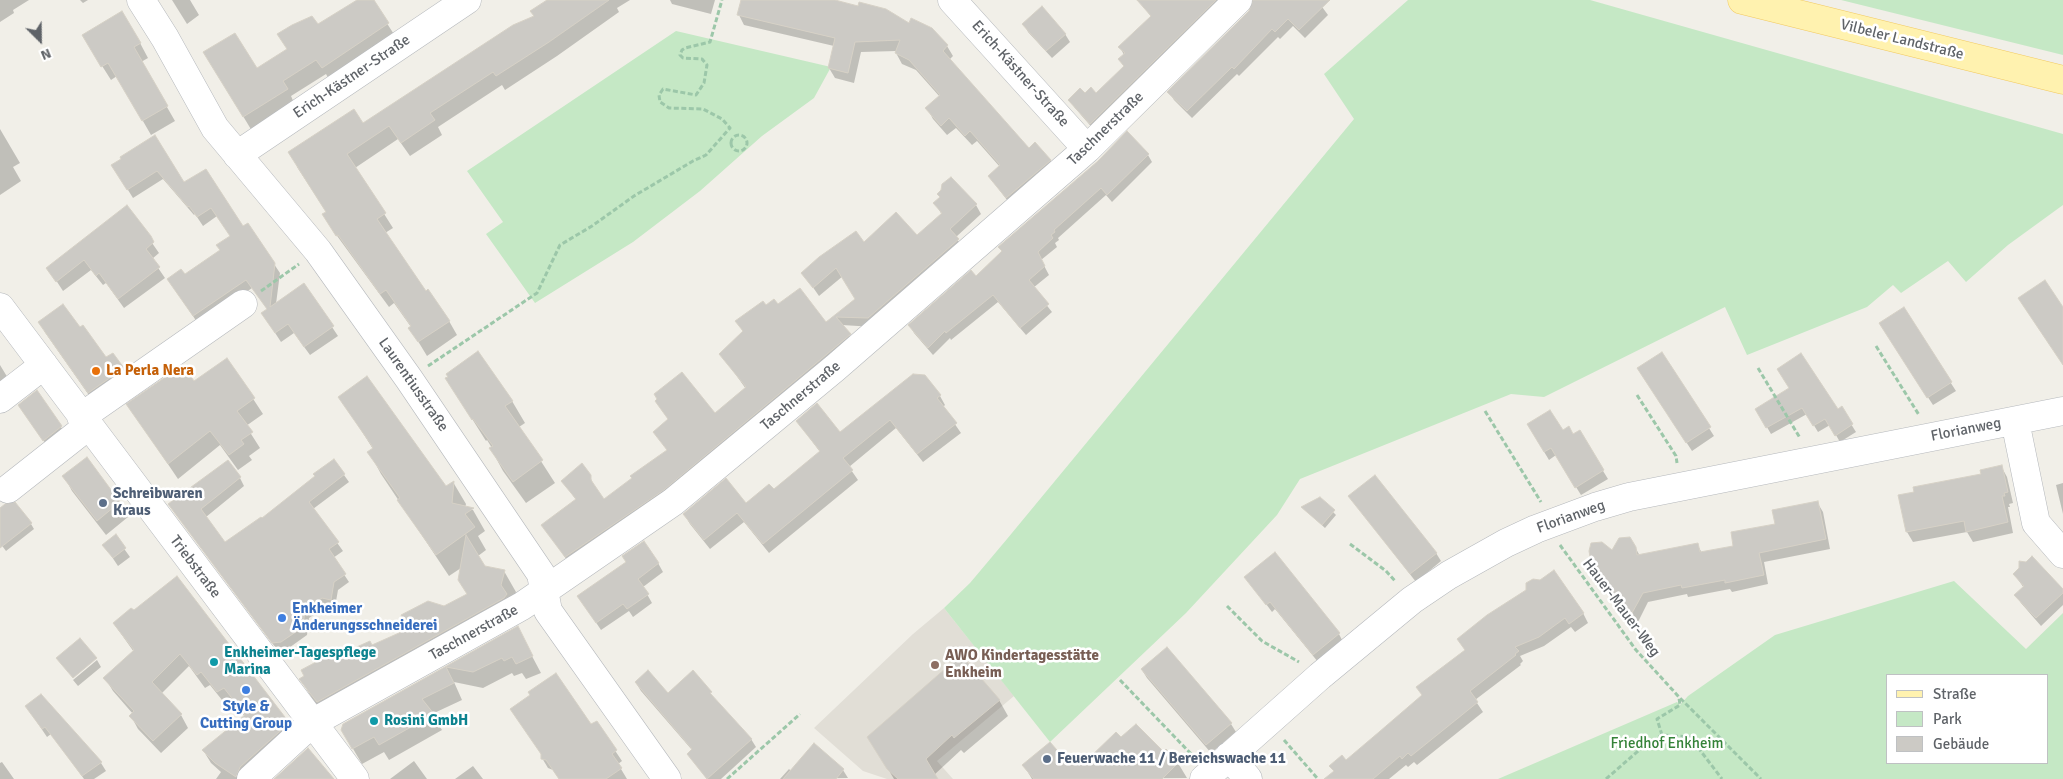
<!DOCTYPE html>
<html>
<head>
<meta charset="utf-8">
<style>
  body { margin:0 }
  #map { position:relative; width:2063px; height:779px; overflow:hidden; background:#f1efe8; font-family:Signika,sans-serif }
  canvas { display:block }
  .legend { position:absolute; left:1886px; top:674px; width:162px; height:90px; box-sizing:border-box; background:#fff; border:1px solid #bfc1c3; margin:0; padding:6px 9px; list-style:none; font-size:15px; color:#5f6368 }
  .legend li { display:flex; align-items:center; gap:10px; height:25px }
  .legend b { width:25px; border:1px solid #bfc1c3 }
  .north { position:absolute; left:15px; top:15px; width:50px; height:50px; -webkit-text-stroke:4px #fff; paint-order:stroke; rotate:157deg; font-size:14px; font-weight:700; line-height:20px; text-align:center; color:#5f6368 }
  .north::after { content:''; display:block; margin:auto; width:18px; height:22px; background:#5f6368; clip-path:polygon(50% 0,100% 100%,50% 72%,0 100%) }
</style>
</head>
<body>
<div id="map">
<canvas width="2063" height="779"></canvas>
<ul class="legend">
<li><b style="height:6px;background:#fff2af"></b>Straße</li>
<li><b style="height:14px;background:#c5e8c5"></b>Park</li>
<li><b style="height:14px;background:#cccac5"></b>Gebäude</li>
</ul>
<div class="north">N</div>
</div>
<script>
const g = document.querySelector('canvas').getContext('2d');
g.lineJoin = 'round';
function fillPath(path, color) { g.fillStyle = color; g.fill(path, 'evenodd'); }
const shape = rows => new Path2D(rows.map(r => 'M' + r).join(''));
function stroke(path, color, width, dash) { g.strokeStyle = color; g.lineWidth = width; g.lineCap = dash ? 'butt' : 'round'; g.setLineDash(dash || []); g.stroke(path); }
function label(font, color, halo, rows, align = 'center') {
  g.font = font + ' Signika,sans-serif'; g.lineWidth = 5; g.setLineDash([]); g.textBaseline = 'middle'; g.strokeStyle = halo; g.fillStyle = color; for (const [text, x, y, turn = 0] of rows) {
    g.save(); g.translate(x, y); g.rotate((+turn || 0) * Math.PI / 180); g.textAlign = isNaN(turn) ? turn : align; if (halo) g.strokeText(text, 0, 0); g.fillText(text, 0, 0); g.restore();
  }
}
const education = shape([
  [944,608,1014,696,937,761,953,779,887,779,863,771,814,728,913,634]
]);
const green = shape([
  [1408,0,1590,0,2063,134,2063,205,2008,245,1966,282,1948,261,1901,293,1893,285,1867,307,1747,355,1725,307,1544,397,1511,394,1300,479,1277,515,1186,613,1050,742,944,608,970,583,1007,539,1354,119,1324,74],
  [1841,0,2063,0,2063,55],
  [676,31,831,67,814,98,762,136,700,191,633,242,535,303,486,234,503,222,467,171],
  [1954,581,2026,649,2063,613,2063,779,1498,779,1677,702,1680,705,1688,696,1775,635],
  [1887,675,2047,675,2047,763,1887,763]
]);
const shadow = shape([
  [0,0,29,0,13,10,14,13,0,22],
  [80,0,88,0,83,3],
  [172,0,190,0,199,15,187,24],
  [359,0,372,0,397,39,331,83,326,74,291,96,295,105,252,131,214,68,256,70,287,50],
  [550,0,630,0,617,8,619,12,557,56,505,90,502,85,438,127,442,135,410,156,398,139,355,168,393,228,385,233,426,292,449,321,457,335,427,356,410,328,411,327,394,303,389,307,332,229,327,213,297,167,535,17],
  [670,0,715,0,711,14,672,4],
  [742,0,830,0,947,46,953,56,949,60,1029,149,1050,160,1056,171,1013,208,989,176,1000,167,977,141,972,145,956,128,947,135,933,119,927,108,940,97,916,70,902,64,896,53,897,51,861,52,854,83,835,78,829,68,834,46,744,25,739,15],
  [1154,0,1228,0,1095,131,1075,108,1070,100,1096,95,1124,67,1120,60,1124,55,1120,47,1151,17,1146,9],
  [1254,0,1317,0,1328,15,1305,38,1293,26,1280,39,1278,37,1239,76,1237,74,1192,118,1174,100,1169,92,1250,12],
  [1024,24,1065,34,1070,42,1052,58,1028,32],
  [140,43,148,58,141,62,175,121,151,135,117,76,111,80,92,50],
  [0,129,20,163,13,167,21,181,0,195],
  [154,137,184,184,243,228,274,264,280,273,276,304,304,285,338,336,310,355,294,333,281,342,268,322,268,310,252,288,199,325,174,288,185,276,221,251,231,236,217,216,203,226,195,214,194,215,163,179,133,198,118,174],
  [1148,155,1152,162,1112,202,1106,195,1058,238,1059,240,1055,243,1057,247,1041,260,1049,275,1033,288,1052,312,1026,335,998,302,951,340,950,338,933,355,914,333,910,326,976,278,1002,252,1000,247],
  [935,203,976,205,981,214,956,237,963,249,874,327,842,325,855,343,571,566,543,525,576,500,563,481,590,476,595,489,604,501,668,451,655,432,669,420,656,402,714,415,746,389,721,354,744,333,737,322,766,307,778,306,826,324,857,299,843,276,819,296,803,273,864,244,917,237,942,215],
  [127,207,159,253,152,259,165,278,124,308,106,283,103,285,91,270,63,291,48,268],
  [1903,309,1956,391,1933,405,1885,331],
  [80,329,106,359,123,369,127,377,93,401,44,331],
  [1662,354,1714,436,1692,451,1644,377],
  [227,359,263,414,246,426,260,448,249,456,252,460,238,470,220,445,178,479,128,405,194,383],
  [0,365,17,393,0,406],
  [925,376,940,396,945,405,943,407,961,433,923,462,896,428,849,467,858,480,769,553,744,522,710,549,690,524,684,514,746,505,773,490,820,452,797,421,840,434],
  [447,379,512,401,525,423,519,427,555,483,526,503,503,471,491,449,492,448,487,440,486,441],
  [1790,389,1837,411,1841,408,1856,432,1840,442,1830,425,1818,432,1807,414,1771,434,1757,410],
  [37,392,65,433,48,447,19,406],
  [340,397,445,488,453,482,466,504,465,508,473,510,485,531,478,536,486,550,478,556,484,567,504,571,516,592,512,606,330,723,313,700,301,680,350,651,372,647,410,630,468,595,461,568,449,576,381,474,369,452,373,449],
  [1528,425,1573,436,1579,432,1608,479,1581,495,1556,455,1549,460],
  [87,459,119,503,128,517,106,535,72,491,64,476],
  [2001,466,2007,477,2013,503,2009,504,2010,507,2008,507,2013,533,1973,542,1967,532,1913,542,1907,532,1900,496,1982,475],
  [344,475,349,482,313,509,343,551,333,558,349,582,338,590,335,607,327,606,309,618,307,635,286,650,278,651,169,504,240,478,244,486,206,517,225,544,262,520,316,477],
  [2063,483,2063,514,2056,485],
  [1350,497,1436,553,1441,561,1416,582],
  [1319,498,1336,515,1325,528,1302,507],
  [1817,502,1823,512,1830,549,1764,562,1768,584,1732,592,1730,589,1688,597,1687,594,1648,602,1638,622,1627,613,1606,588,1601,589,1595,579,1612,552,1630,538,1640,556,1697,544,1702,553,1735,547],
  [0,510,31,524,34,529,6,551,0,543],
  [115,536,130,557,118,566,104,545],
  [658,563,663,572,643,587,652,603,633,617,629,611,601,630,579,597],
  [2014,574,2063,590,2063,605,2041,626,2021,603,2016,595,2024,588],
  [1246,577,1339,634,1343,642,1318,662,1275,609,1272,612],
  [131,610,287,722,295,735,250,779,216,779,221,772,211,763,203,750,245,717,232,701,226,705,210,685,205,688,189,666,161,694,181,715,188,728,161,753,138,729,131,716,133,714,113,691,105,678,134,652,114,624],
  [1583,613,1588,623,1575,632,1571,627,1544,646,1520,656,1523,661,1520,664,1521,665,1475,700,1483,712,1417,765,1414,762,1408,767,1406,765,1389,779,1340,779,1336,775,1331,766,1346,762,1423,696,1466,651,1458,639],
  [517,628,541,673,526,679,522,673,514,676,512,673,483,688,454,682,462,700,432,714,442,730,389,760,384,752,362,764,342,730,344,725],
  [97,660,101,667,78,686,73,680],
  [1142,670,1231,724,1236,732,1211,753,1147,678],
  [693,672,716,701,751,739,756,747,721,779,707,779,688,754,692,750,641,691,636,683,667,694],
  [41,695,101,763,106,771,94,779,84,779,51,734,47,737,26,706],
  [999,700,1008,716,964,753,961,750,934,775,936,779,894,779,869,737],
  [596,722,622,761,618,764,627,779,559,779,553,770,548,768,542,758],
  [1121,739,1164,753,1166,751,1178,763,1187,778,1032,779,1024,766,1070,766,1087,761],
  [414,761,427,779,390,779],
  [2,762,14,779,0,779,0,763],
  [473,766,483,779,455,779],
  [789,769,791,771,843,770,848,778,780,779]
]);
const building = shape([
  [357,0,374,0,389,23,322,68,316,60,283,81,288,89,243,117,203,52,235,33,257,68,287,49,277,34,292,25,312,16,318,24,357,0],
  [547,0,609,0,549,42,496,76,493,72,430,113,435,120,401,143,389,126,347,154,386,213,377,219,426,291,428,289,450,321,418,342,408,328,411,326,386,290,380,294,338,235,336,236,322,214,326,212,288,152,354,109,363,123,513,25,534,16,530,11,547,0],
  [741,0,835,0,858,6,859,2,886,9,909,23,911,18,932,28,948,45,943,51,1029,148,1035,142,1051,160,1006,198,988,176,1000,165,970,131,965,136,949,118,941,126,925,108,940,95,909,60,895,53,900,40,855,42,848,73,828,68,835,38,737,15,741,0],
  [1137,0,1216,0,1090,124,1068,100,1080,88,1085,93,1091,87,1096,93,1124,66,1118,59,1125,53,1118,47,1151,16,1137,0],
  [1253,0,1330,0,1299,30,1288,19,1275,32,1272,29,1234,69,1232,67,1187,111,1167,92,1249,11,1253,0],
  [1042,6,1066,34,1046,51,1022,24,1042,6],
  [122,11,141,43,134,47,168,106,142,121,108,63,101,67,82,35,122,11],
  [1127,131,1149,154,1107,195,1101,188,1054,230,1055,232,1051,235,1053,238,1038,252,1045,266,1029,280,1049,304,1020,328,993,295,946,333,945,331,928,348,908,325,971,270,976,276,1002,251,998,247,1098,161,1127,131],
  [155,135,184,182,206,169,243,226,248,223,275,263,270,307,304,283,334,326,304,347,288,324,275,333,261,313,267,309,246,280,193,316,167,279,181,269,185,274,220,250,216,245,230,236,211,208,197,217,189,206,188,207,157,171,127,190,111,165,121,159,120,157,155,135],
  [951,177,977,204,950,229,959,239,868,318,836,317,851,334,664,490,565,557,541,525,576,499,561,481,582,463,591,475,591,480,604,499,632,478,630,476,667,450,653,432,668,419,655,401,657,399,654,394,682,372,715,413,746,387,719,354,743,331,735,321,763,301,766,305,774,299,778,304,800,288,826,322,855,299,836,268,813,288,801,273,819,257,856,231,864,242,896,212,917,235,942,213,933,203,940,197,937,194,941,190,942,184,951,177],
  [127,205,151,236,154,242,146,249,160,267,118,299,99,273,96,276,84,260,56,282,46,268,127,205],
  [2045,280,2063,307,2063,365,2018,298,2045,280],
  [63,304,80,327,83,325,106,357,113,353,124,368,88,393,38,322,63,304],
  [1904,307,1952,382,1927,398,1879,323,1904,307],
  [478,351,513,401,505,406,543,460,513,482,489,448,493,446,473,419,472,420,445,378,448,377,446,374,478,351],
  [1662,352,1711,427,1686,443,1637,368,1662,352],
  [1801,353,1838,409,1842,406,1853,424,1835,436,1825,419,1813,426,1802,408,1766,428,1755,409,1789,388,1777,369,1801,353],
  [227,358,255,398,237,411,253,432,241,440,244,444,229,455,210,431,168,464,126,404,183,365,194,381,227,358],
  [913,374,925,375,941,395,937,398,957,423,917,454,890,420,843,458,853,470,763,544,737,513,704,540,683,514,726,478,746,503,769,484,774,489,820,451,796,421,817,403,840,432,913,374],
  [367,376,446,486,454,481,452,503,474,508,465,514,475,527,436,555,397,500,400,498,367,452,373,448,370,443,338,397,367,376],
  [37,390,62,426,43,441,18,405,37,390],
  [1550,410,1563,430,1569,426,1573,434,1580,430,1604,470,1575,488,1551,448,1544,452,1527,424,1550,410],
  [87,457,120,502,97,521,62,476,87,457],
  [334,459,345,474,309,502,339,542,329,549,346,574,334,582,331,600,322,598,305,610,303,627,281,642,272,643,168,504,228,460,241,477,201,509,225,542,261,517,262,518,315,476,313,474,334,459],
  [2002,465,2008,492,2004,493,2005,496,2002,496,2008,522,1966,532,1964,521,1906,532,1898,495,1914,492,1913,487,1981,474,1980,470,2002,465],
  [1375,475,1437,553,1410,574,1348,496,1375,475],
  [1320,497,1335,510,1322,525,1301,507,1320,497],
  [1818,501,1826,539,1759,553,1764,575,1725,583,1725,580,1682,588,1681,585,1643,593,1632,613,1620,603,1600,579,1594,580,1589,551,1591,543,1602,542,1612,550,1619,538,1630,537,1636,547,1637,555,1698,543,1700,552,1733,546,1731,532,1775,524,1772,510,1818,501],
  [15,502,32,523,0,548,0,508,5,504,15,502],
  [116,534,126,548,113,558,102,545,116,534],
  [466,535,485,566,505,570,501,585,507,594,504,598,317,702,299,679,304,676,301,670,348,645,350,650,370,641,372,645,408,629,401,615,428,601,444,606,467,594,458,580,466,535],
  [644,541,659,563,638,579,649,594,627,609,623,604,596,623,577,596,626,562,622,556,644,541],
  [1275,552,1340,633,1313,655,1270,602,1266,605,1244,577,1275,552],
  [2032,556,2063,589,2063,593,2036,618,2014,595,2024,586,2013,574,2019,568,2019,561,2026,562,2032,556],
  [1554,570,1584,613,1569,624,1565,618,1539,637,1515,647,1519,651,1515,654,1516,655,1470,691,1478,702,1411,756,1408,753,1402,759,1400,756,1373,779,1324,779,1334,771,1329,766,1342,755,1346,760,1379,732,1422,695,1416,687,1465,650,1457,639,1487,615,1526,590,1526,583,1533,579,1540,580,1554,570],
  [177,576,288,721,288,724,240,767,236,777,215,763,202,750,245,715,224,688,217,692,201,672,197,675,180,654,152,682,182,714,153,741,129,716,134,711,103,678,134,650,113,623,131,608,134,610,177,576],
  [518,626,533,656,516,664,512,657,504,661,502,658,473,672,446,667,454,683,422,699,434,714,379,745,374,737,352,749,351,747,341,730,343,724,518,626],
  [80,638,97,658,73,678,56,658,80,638],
  [1167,647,1232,723,1206,745,1141,669,1167,647],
  [961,655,1000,700,954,738,952,735,926,759,938,779,898,779,887,769,867,737,961,655],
  [648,670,668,693,693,670,712,692,710,693,752,739,707,779,687,754,692,749,635,682,648,670],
  [556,673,591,724,597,721,617,750,612,754,622,768,606,779,559,779,546,760,541,759,541,754,510,709,530,695,528,692,556,673],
  [41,694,102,762,82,776,45,727,42,729,25,706,41,694],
  [1136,724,1164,752,1166,749,1179,762,1162,779,1034,779,1022,765,1050,742,1070,765,1082,754,1087,760,1116,732,1121,737,1136,724],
  [814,743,844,769,836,779,783,779,814,743],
  [308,748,334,779,274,779,308,748]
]);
const path = shape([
  '731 143a8 8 0 1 1 16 0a8 8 0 1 1-16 0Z',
  [261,291,299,264],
  [1876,346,1919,415],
  [428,366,537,293,560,245,592,226,634,196,693,161,706,155,730,128,722,119,703,109,669,108,660,102,659,95,663,89,696,95,704,83,707,65,702,59,683,58,680,55,682,50,685,48,710,42,722,0],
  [1758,368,1800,438],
  [1637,395,1676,456,1677,463],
  [1485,411,1541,502],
  [1350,544,1386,571,1396,582],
  [1560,545,1636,650,1679,697,1761,779],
  [1227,606,1262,641,1299,662],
  [1120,680,1194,757],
  [1662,735,1657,719,1680,705,1679,698],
  [1284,740,1318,779],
  [727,779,800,714],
  [1606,779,1645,745,1662,735,1690,737,1722,779]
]);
const minor = shape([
  [141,0,165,38,215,128,318,251,409,379,541,574,548,611,667,779],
  [952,0,1087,149],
  [237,155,467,0],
  [0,307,355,779],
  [0,399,44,365],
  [81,417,243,304],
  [2015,421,2036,523,2063,554],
  [8,489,88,426],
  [1229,756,1248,779],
  [251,779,312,723,522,606,673,502,835,368,1087,149,1238,0],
  [1204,779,1320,676,1412,600,1449,575,1506,543,1536,529,1595,507,1629,497,2063,411]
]);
const major = shape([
  [1742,0,2063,80]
]);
const markers = [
  [96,371,5,"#e8710a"],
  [103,503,5,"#5c6f8a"],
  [282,618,5,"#3f7fe0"],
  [214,662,5,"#0f9aa8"],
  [935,665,5,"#8d6e63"],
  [246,690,5,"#3f7fe0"],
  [374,721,5,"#0f9aa8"],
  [1047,759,5,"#5c6f8a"]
];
const streetNames = [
  ["Vilbeler Landstraße",1902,40,14],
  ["Erich-Kästner-Straße",1020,74,48],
  ["Erich-Kästner-Straße",352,77,-34],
  ["Taschnerstraße",1106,129,-44],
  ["Laurentiusstraße",413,385,55],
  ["Taschnerstraße",801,396,-40],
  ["Florianweg",1966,430,-11],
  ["Florianweg",1571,517,-20],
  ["Triebstraße",195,567,53],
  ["Hauer-Mauer-Weg",1621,608,53],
  ["Taschnerstraße",474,633,-29]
];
const foodNames = [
  ["La Perla Nera",106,371]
];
const serviceNames = [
  ["Schreibwaren",113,494],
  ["Kraus",113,511],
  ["Feuerwache 11 / Bereichswache 11",1057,759]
];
const shopNames = [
  ["Enkheimer",292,609],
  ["Änderungsschneiderei",292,626],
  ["Style &",246,707,"center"],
  ["Cutting Group",246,724,"center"]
];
const cultureNames = [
  ["Enkheimer-Tagespflege",224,653],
  ["Marina",224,670],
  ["Rosini GmbH",384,721]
];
const educationNames = [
  ["AWO Kindertagesstätte",945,656],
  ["Enkheim",945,673]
];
const parkNames = [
  ["Friedhof Enkheim",1667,744]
];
fillPath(education, '#e1ded6');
fillPath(green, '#c5e8c5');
fillPath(shadow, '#0003');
fillPath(building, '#cccac5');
stroke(building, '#d6d1c6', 1);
stroke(minor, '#b5b8bc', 29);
stroke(major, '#f2c960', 29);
stroke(path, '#9cc7a9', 3, [5, 2.5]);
stroke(minor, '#fff', 28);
stroke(major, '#fff2af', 28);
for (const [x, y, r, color] of markers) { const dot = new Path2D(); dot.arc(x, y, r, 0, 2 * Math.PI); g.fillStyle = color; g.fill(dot); stroke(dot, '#fff', 2); }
label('15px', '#5f6368', '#fff', streetNames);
label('bold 15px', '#c56008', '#fff', foodNames, 'left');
label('bold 15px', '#4e5e75', '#fff', serviceNames, 'left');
label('bold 15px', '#366cbe', '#fff', shopNames, 'left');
label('bold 15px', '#0d838f', '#fff', cultureNames, 'left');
label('bold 15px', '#785e54', '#fff', educationNames, 'left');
label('15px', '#348238', '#fff', parkNames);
</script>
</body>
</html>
